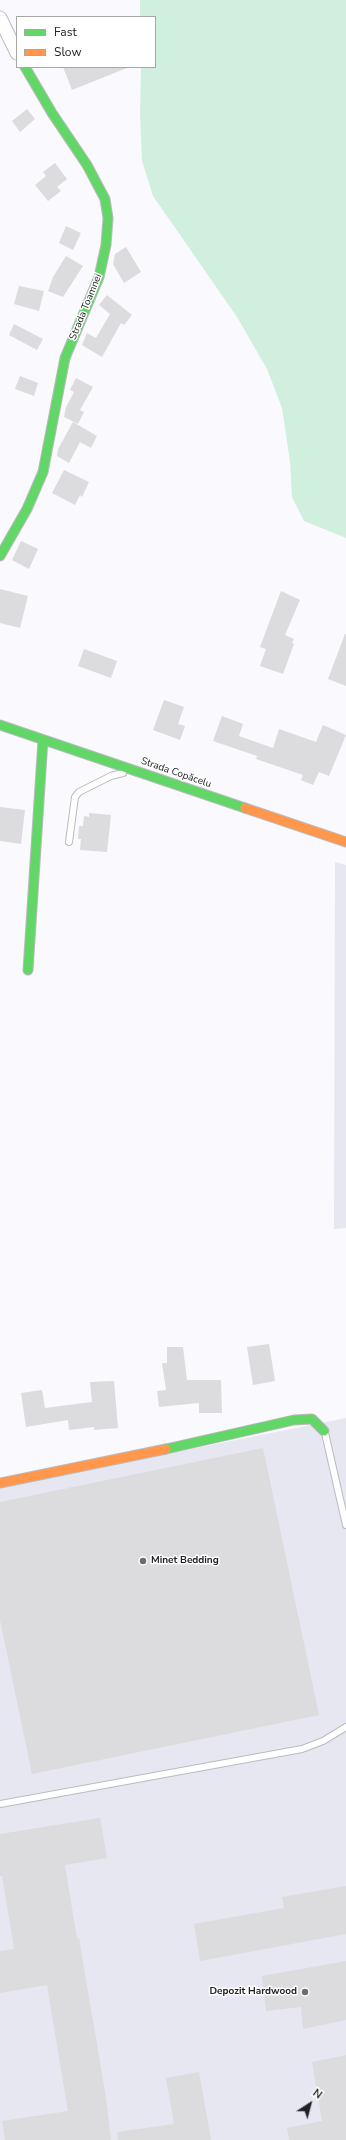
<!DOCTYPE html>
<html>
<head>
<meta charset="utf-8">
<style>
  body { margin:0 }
  #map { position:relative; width:346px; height:2140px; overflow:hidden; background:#f9f9fe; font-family:"Nunito Sans",sans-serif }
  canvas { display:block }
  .legend { position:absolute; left:16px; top:16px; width:140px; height:52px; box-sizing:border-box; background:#fff; border:1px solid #a7a7a8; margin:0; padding:5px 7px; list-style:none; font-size:12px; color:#222225 }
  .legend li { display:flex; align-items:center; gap:8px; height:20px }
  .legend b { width:20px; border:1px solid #a7a7a8 }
  .north { position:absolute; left:290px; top:2084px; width:40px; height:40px; -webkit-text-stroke:3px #fff; paint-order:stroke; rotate:36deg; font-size:11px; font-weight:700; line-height:16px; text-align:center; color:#222225 }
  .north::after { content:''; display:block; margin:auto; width:14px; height:18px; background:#222225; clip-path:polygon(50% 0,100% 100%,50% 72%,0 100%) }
</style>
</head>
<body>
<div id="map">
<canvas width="346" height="2140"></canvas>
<ul class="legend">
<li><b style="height:5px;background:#63d668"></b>Fast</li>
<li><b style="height:5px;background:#ff974d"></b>Slow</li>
</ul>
<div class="north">N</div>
</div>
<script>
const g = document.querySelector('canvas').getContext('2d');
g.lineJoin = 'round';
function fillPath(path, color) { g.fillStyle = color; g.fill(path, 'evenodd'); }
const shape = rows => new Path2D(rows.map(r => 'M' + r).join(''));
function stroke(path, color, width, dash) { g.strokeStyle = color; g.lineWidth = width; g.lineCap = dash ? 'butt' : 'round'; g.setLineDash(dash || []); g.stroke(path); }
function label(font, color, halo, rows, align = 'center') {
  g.font = font + ' "Nunito Sans",sans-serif'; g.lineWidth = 3; g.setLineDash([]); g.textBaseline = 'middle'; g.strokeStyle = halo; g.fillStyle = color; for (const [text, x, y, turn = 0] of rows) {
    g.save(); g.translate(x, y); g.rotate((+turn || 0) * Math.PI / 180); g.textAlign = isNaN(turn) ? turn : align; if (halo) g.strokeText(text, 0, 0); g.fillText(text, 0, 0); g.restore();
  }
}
const built = shape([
  [335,862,346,865,346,1228,334,1229],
  [346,1418,346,2140,0,2140,0,1487]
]);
const green = shape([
  [140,0,346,0,346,538,304,521,292,497,290,462,282,408,267,369,237,317,153,196,142,161,140,113,141,67,155,67,155,17,140,17]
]);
const building = shape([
  [63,67,127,67,127,68,72,90],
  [27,109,35,119,20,132,12,121],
  [55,163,67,179,57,187,61,191,48,201,35,185,46,176,43,172],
  [66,226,81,233,73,250,59,243],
  [126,247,141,272,124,283,113,264,115,254],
  [66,256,83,266,63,297,48,291,53,277],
  [19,286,44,291,39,311,14,304],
  [107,295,132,315,124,325,121,323,102,357,82,345,87,333,96,338,110,314,99,305],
  [14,324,43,339,37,350,9,335],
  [20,376,38,383,34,396,15,389],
  [76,378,93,387,80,410,84,412,78,424,64,417,66,407,74,392,70,390],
  [73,422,97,436,91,448,80,442,69,463,57,456,58,449],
  [64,470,89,482,82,497,80,495,75,505,52,493],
  [21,541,38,549,29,569,12,560],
  [0,589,28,596,20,628,0,623],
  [281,591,300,600,285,635,294,639,292,643,294,644,283,674,260,666,266,649,260,647],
  [345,634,346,634,346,686,328,679],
  [84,649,117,661,111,678,78,666],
  [164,700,184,707,178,724,185,726,180,740,153,730],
  [222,716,243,724,239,736,273,748,279,729,316,742,323,725,346,735,329,776,319,772,313,785,301,780,303,775,256,759,257,756,213,741],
  [0,807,25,810,21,844,0,841],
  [89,813,111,815,107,852,80,850,81,839,78,839,79,826,83,826,84,816,89,817],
  [269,1344,275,1381,253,1385,247,1347],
  [167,1347,183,1347,187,1380,221,1380,222,1413,199,1413,199,1403,159,1407,157,1391,166,1390,162,1363,167,1363],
  [114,1381,118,1428,94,1430,94,1427,69,1430,68,1420,26,1427,21,1393,42,1390,45,1408,92,1402,90,1382],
  [263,1448,319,1715,32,1774,0,1620,0,1502],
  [100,1818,107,1858,65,1865,77,1939,79,1938,106,2098,111,2140,5,2140,2,2121,68,2111,47,1985,0,1993,0,1951,14,1949,2,1876,0,1876,0,1834],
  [346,1886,346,1934,200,1961,194,1924,284,1908,282,1897],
  [346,1961,346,2020,303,2029,301,2007,266,2011,262,1976],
  [346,2055,346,2140,289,2140,287,2128,322,2121,312,2062],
  [199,2072,211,2140,118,2140,117,2132,174,2124,166,2078]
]);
const lane = shape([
  [69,842,75,797,79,792,111,776,123,773],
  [325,1433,346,1525],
  [0,1804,302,1749,323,1741,346,1727]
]);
const street = shape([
  [0,18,17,53]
]);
const fast = shape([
  [0,556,27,509,43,472,65,358,99,277,106,245,108,218,105,199,87,165,52,113,25,67],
  [0,725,245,808],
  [28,970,43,740],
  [166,1449,294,1420,312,1419,324,1431]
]);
const slow = shape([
  [245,808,346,842],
  [0,1483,166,1449]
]);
const markers = [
  [143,1561,4,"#6d6d71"],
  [305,1992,4,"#6d6d71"]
];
const streetNames = [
  ["Strada Toamnei",86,307,-68],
  ["Strada Copăcelu",176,773,19]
];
const poiNames = [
  ["Minet Bedding",151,1561],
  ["Depozit Hardwood",297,1992,"right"]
];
fillPath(built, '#e6e7f1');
fillPath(green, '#d1efdf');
fillPath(building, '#dcdbdd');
stroke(lane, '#bbbbbf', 8);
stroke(street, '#bbbbbf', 15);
stroke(fast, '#bbbbbf', 11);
stroke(slow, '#bbbbbf', 11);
stroke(lane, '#fefeff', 6);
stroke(street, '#fefeff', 13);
stroke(fast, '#63d668', 9);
stroke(slow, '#ff974d', 9);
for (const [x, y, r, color] of markers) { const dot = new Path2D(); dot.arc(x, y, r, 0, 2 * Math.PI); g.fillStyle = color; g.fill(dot); stroke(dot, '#fff', 1.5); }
label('10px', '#222225', '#fff', streetNames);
label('bold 10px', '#222225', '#fff', poiNames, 'left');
</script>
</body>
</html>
